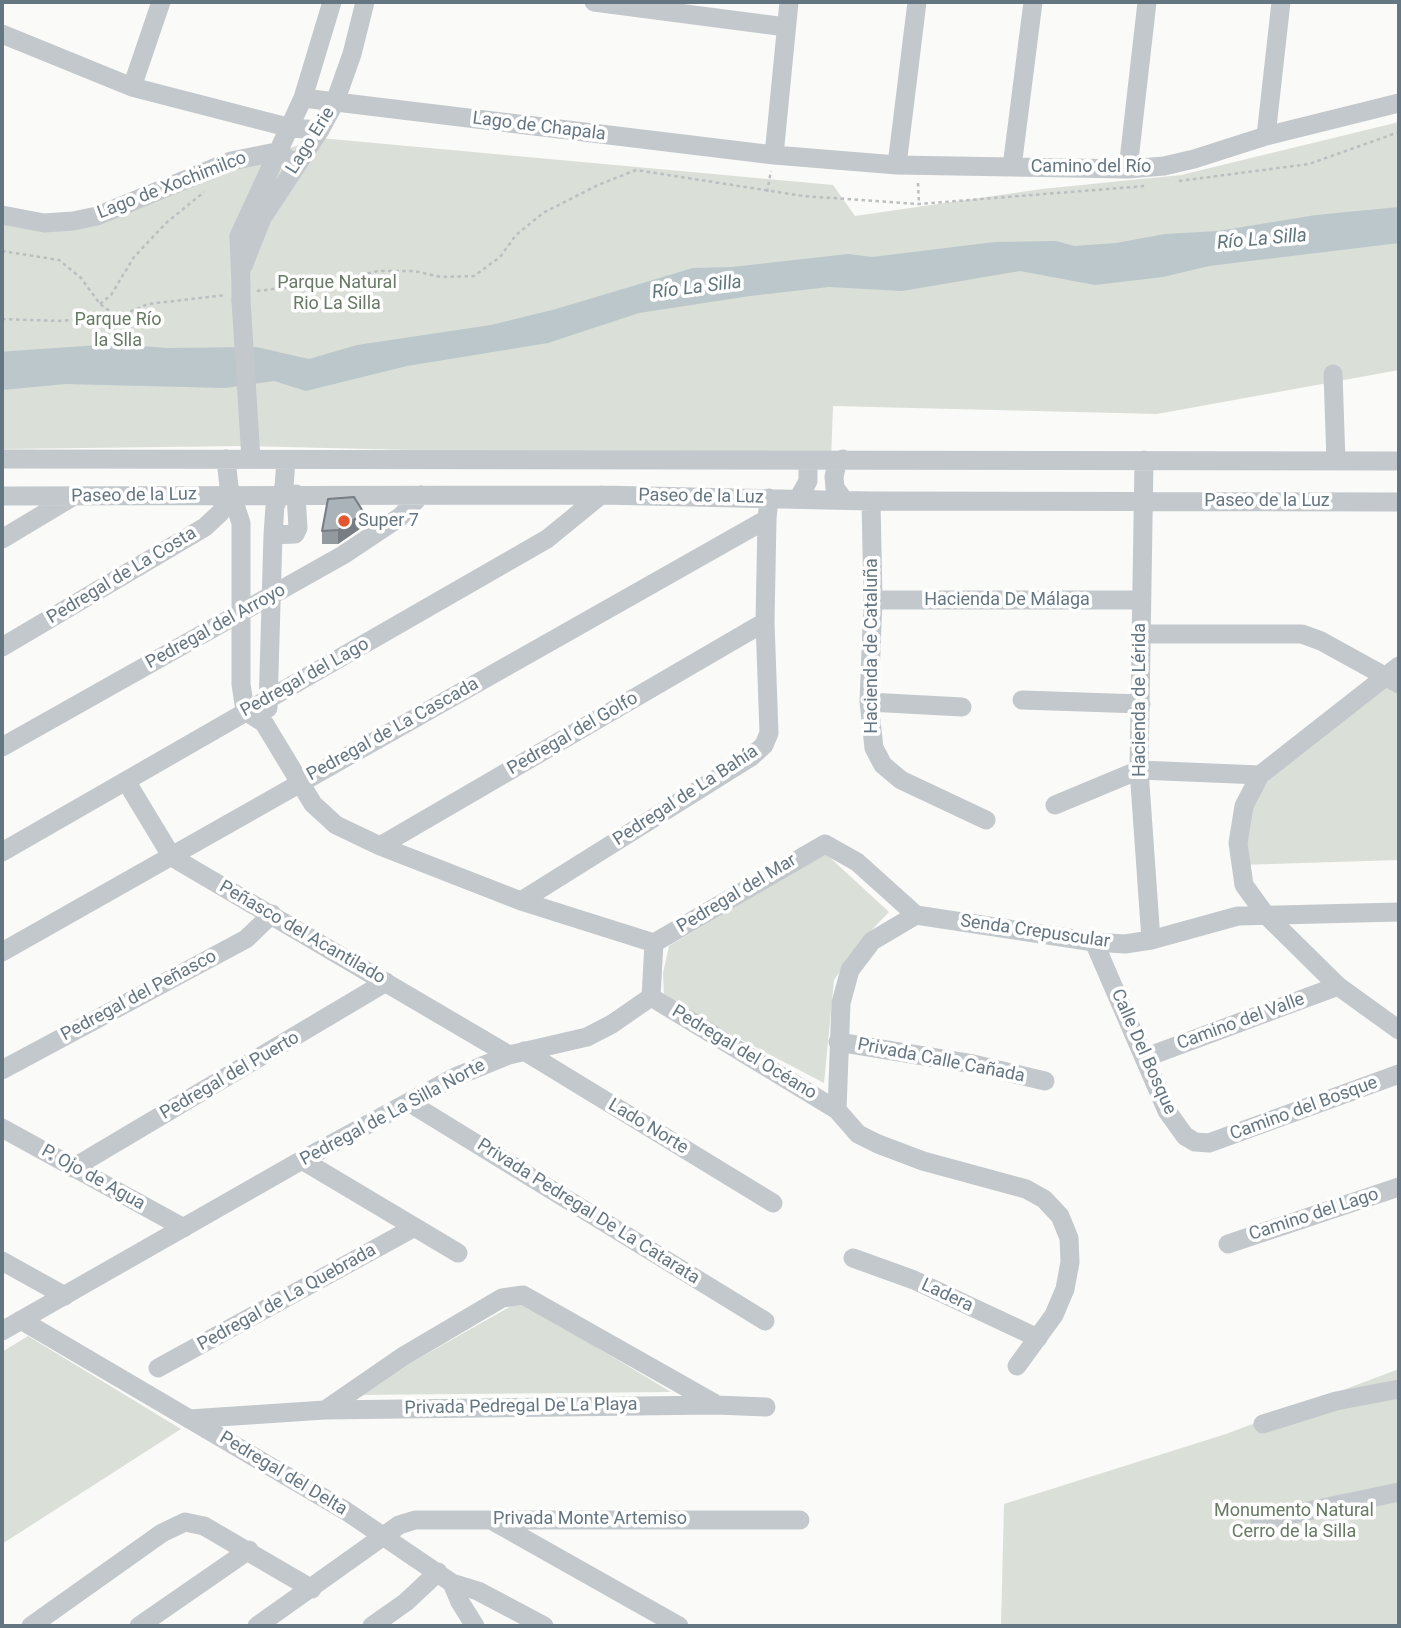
<!DOCTYPE html>
<html>
<head>
<meta charset="utf-8">
<style>
  body { margin:0 }
  #map { position:relative; width:1401px; height:1628px; overflow:hidden; background:#fafaf8; font-family:Roboto,sans-serif }
  canvas { display:block }
  .frame { position:absolute; inset:0; border:4px solid #657683; pointer-events:none }
</style>
</head>
<body>
<div id="map">
<canvas width="1401" height="1628"></canvas>
<div class="frame"></div>
</div>
<script>
const g = document.querySelector('canvas').getContext('2d');
g.lineJoin = 'round';
function fillPath(path, color) { g.fillStyle = color; g.fill(path, 'evenodd'); }
const shape = rows => new Path2D(rows.map(r => 'M' + r).join(''));
function stroke(path, color, width, dash) { g.strokeStyle = color; g.lineWidth = width; g.lineCap = dash ? 'butt' : 'round'; g.setLineDash(dash || []); g.stroke(path); }
function label(font, color, halo, rows, align = 'center') {
  g.font = font + ' Roboto,sans-serif'; g.lineWidth = 7; g.setLineDash([]); g.textBaseline = 'middle'; g.strokeStyle = halo; g.fillStyle = color; for (const [text, x, y, turn = 0] of rows) {
    g.save(); g.translate(x, y); g.rotate((+turn || 0) * Math.PI / 180); g.textAlign = isNaN(turn) ? turn : align; if (halo) g.strokeText(text, 0, 0); g.fillText(text, 0, 0); g.restore();
  }
}
const green = shape([
  [1399,122,1399,370,1157,414,833,406,831,460,244,446,2,449,2,215,73,221,320,138,833,185,855,216,1042,189,1181,175],
  [1386,677,1399,684,1399,860,1239,865,1252,788],
  [825,853,889,912,862,940,834,980,824,1083,664,999,663,973,669,946],
  [520,1301,671,1392,354,1395],
  [28,1336,181,1429,2,1544,2,1352],
  [1399,1369,1399,1626,1001,1626,1004,1504,1226,1434]
]);
const water = shape([
  [1399,207,1399,243,1209,266,1163,277,1095,285,1020,271,902,291,829,287,750,296,639,313,548,343,407,366,306,391,274,381,225,388,65,384,2,390,2,352,11,351,115,344,167,348,256,347,309,359,357,345,491,325,556,309,693,268,732,267,848,254,872,257,995,242,1056,241,1074,246,1116,243,1165,234,1218,231,1316,215]
]);
const path = shape([
  [1179,181,1309,164,1399,132],
  [918,183,919,204],
  [767,192,771,171],
  [2,251,59,260,81,278,100,304,118,317,148,304,226,295],
  [257,291,332,282,378,271,414,271,441,277,474,276,500,257,516,235,543,213,598,185,636,170,803,196,919,204,1145,186],
  [100,304,111,295,134,257,166,223,204,192],
  [2,319,58,321,118,317]
]);
const minor = shape([
  [594,2,786,27],
  [2,34,132,87,291,128,320,130],
  [132,87,161,2],
  [303,98,774,155,897,165,1128,169,1164,166,1194,159,1266,136,1399,103],
  [1266,136,1281,2],
  [774,155,789,2],
  [897,165,917,2],
  [1012,167,1033,2],
  [1128,169,1147,2],
  [2,215,44,223,73,221,97,216,231,161,276,152,297,164],
  [243,266,262,218,320,130,335,102,352,54,365,2],
  [241,285,239,236,303,98,332,2],
  [241,300,251,459],
  [1333,374,1336,461],
  [2,459,1399,461],
  [226,459,229,487,241,523,241,684,245,711,264,723,313,804,336,825,380,846,521,901,654,943,651,997],
  [843,459,837,463,834,477,835,488,844,500],
  [1144,460,1139,770,1151,940],
  [2,496,601,495,871,501,1399,502],
  [798,499,808,481,808,461],
  [871,501,873,600,869,702,874,748,883,765,901,780,986,820],
  [273,535,295,534,298,528,296,494],
  [2,539,72,497],
  [873,600,1140,600],
  [1140,634,1302,634,1321,641,1399,684],
  [2,647,205,527,220,513,231,494],
  [1399,666,1260,775,1244,806,1238,843,1244,885,1265,914,1338,986,1399,1030],
  [1022,700,1141,704],
  [869,702,962,707],
  [268,708,273,535,275,506,284,487,286,460],
  [2,747,343,555,400,517,421,495],
  [126,781,172,857,509,1055],
  [1055,805,1139,770,1260,775],
  [380,846,765,622],
  [2,852,547,539,601,495],
  [521,901,751,757,764,745,769,733,765,622,767,519],
  [916,915,872,941,850,970,841,1003,837,1110,858,1134,878,1144,923,1161,1026,1189,1044,1199,1060,1216,1069,1238,1070,1262,1065,1289,1054,1315,1017,1366],
  [1094,942,1167,1111,1185,1136,1195,1142,1209,1143,1399,1074],
  [654,943,825,844,857,862,916,915,1094,942,1125,944,1151,940,1238,916,1399,912],
  [2,952,767,519,769,498],
  [651,997,837,1110],
  [838,1042,973,1064,1045,1081],
  [524,1051,773,1203],
  [1144,1058,1338,986],
  [2,1070,246,939,272,914],
  [410,1103,765,1321],
  [2,1128,184,1228],
  [302,1160,458,1253],
  [73,1168,386,982],
  [1228,1244,1399,1187],
  [853,1258,914,1280,1038,1338],
  [2,1261,65,1296],
  [21,1320,346,1511,452,1583,478,1591,544,1626],
  [2,1331,302,1160,455,1077,509,1055,587,1037,612,1024,651,997],
  [158,1368,415,1227],
  [325,1410,402,1357,502,1298,523,1295,714,1403],
  [189,1419,325,1410,716,1405,766,1407],
  [1263,1424,1336,1401,1399,1389],
  [491,1520,679,1626],
  [1260,1521,1399,1492],
  [452,1583,460,1602,475,1626],
  [31,1626,162,1533,185,1522,204,1526,312,1589],
  [139,1626,249,1550],
  [257,1626,399,1525,415,1520,800,1520],
  [372,1626,406,1602,438,1572]
]);
const minorBridge = shape([
  [241,285,241,300]
]);
const wall = shape([
  [364,526,338,544,322,544,322,531]
]);
const shadedWall = shape([
  [364,513,364,526,338,544,338,530]
]);
const building = shape([
  [354,497,364,513,338,530,322,531,328,499,354,497]
]);
const markers = [
  [344,521,7,"#e4572e"]
];
const streetNames = [
  ["Lago de Chapala",539,127,7],
  ["Lago Erie",311,141,-58],
  ["Camino del Río",1091,167],
  ["Lago de Xochimilco",172,186,-21],
  ["Paseo de la Luz",134,496,-1],
  ["Paseo de la Luz",701,497,1],
  ["Paseo de la Luz",1267,501],
  ["Pedregal de La Costa",122,576,-31],
  ["Hacienda De Málaga",1007,600],
  ["Pedregal del Arroyo",216,627,-29],
  ["Hacienda de Cataluña",872,646,-90],
  ["Pedregal del Lago",305,678,-29],
  ["Hacienda de Lérida",1140,700,-90],
  ["Pedregal de La Cascada",393,730,-29],
  ["Pedregal del Golfo",573,734,-30],
  ["Pedregal de La Bahía",686,796,-33],
  ["Pedregal del Mar",737,894,-31],
  ["Senda Crepuscular",1035,932,8],
  ["Peñasco del Acantilado",302,933,30],
  ["Pedregal del Peñasco",139,996,-28],
  ["Camino del Valle",1241,1022,-20],
  ["Calle Del Bosque",1143,1052,66],
  ["Pedregal del Océano",744,1053,31],
  ["Privada Calle Cañada",941,1061,11],
  ["Pedregal del Puerto",230,1076,-30],
  ["Camino del Bosque",1304,1109,-20],
  ["Pedregal de La Silla Norte",393,1113,-28],
  ["Lado Norte",648,1127,31],
  ["P. Ojo de Agua",93,1178,29],
  ["Privada Pedregal De La Catarata",588,1212,32],
  ["Camino del Lago",1314,1215,-18],
  ["Ladera",947,1296,25],
  ["Pedregal de La Quebrada",287,1298,-29],
  ["Privada Pedregal De La Playa",521,1407,-1],
  ["Pedregal del Delta",283,1474,31],
  ["Privada Monte Artemiso",590,1519]
];
const parkNames = [
  ["Parque Natural",337,283],
  ["Rio La Silla",337,304],
  ["Parque Río",118,320],
  ["la Slla",118,341],
  ["Monumento Natural",1294,1511],
  ["Cerro de la Silla",1294,1532]
];
const poiNames = [
  ["Super 7",358,521]
];
const waterNames = [
  ["Río La Silla",1262,240,-5],
  ["Río La Silla",697,288,-7]
];
fillPath(green, '#dadfd7');
fillPath(water, '#bbc7cb');
stroke(path, '#bbbfc2', 2.5, [3.5, 3.5]);
stroke(minor, '#c3c8cc', 19);
stroke(minorBridge, '#c3c8cc', 19);
fillPath(wall, '#929a9f');
fillPath(shadedWall, '#777d82');
fillPath(building, '#aab3b9');
stroke(building, '#777d82', 2);
for (const [x, y, r, color] of markers) { const dot = new Path2D(); dot.arc(x, y, r, 0, 2 * Math.PI); g.fillStyle = color; g.fill(dot); stroke(dot, '#fff', 2.5); }
label('18px', '#657683', '#fff', streetNames);
label('18px', '#687a64', '#fff', parkNames);
label('18px', '#657683', '#fff', poiNames, 'left');
label('italic 19px', '#60757c', '#fff', waterNames);
</script>
</body>
</html>
